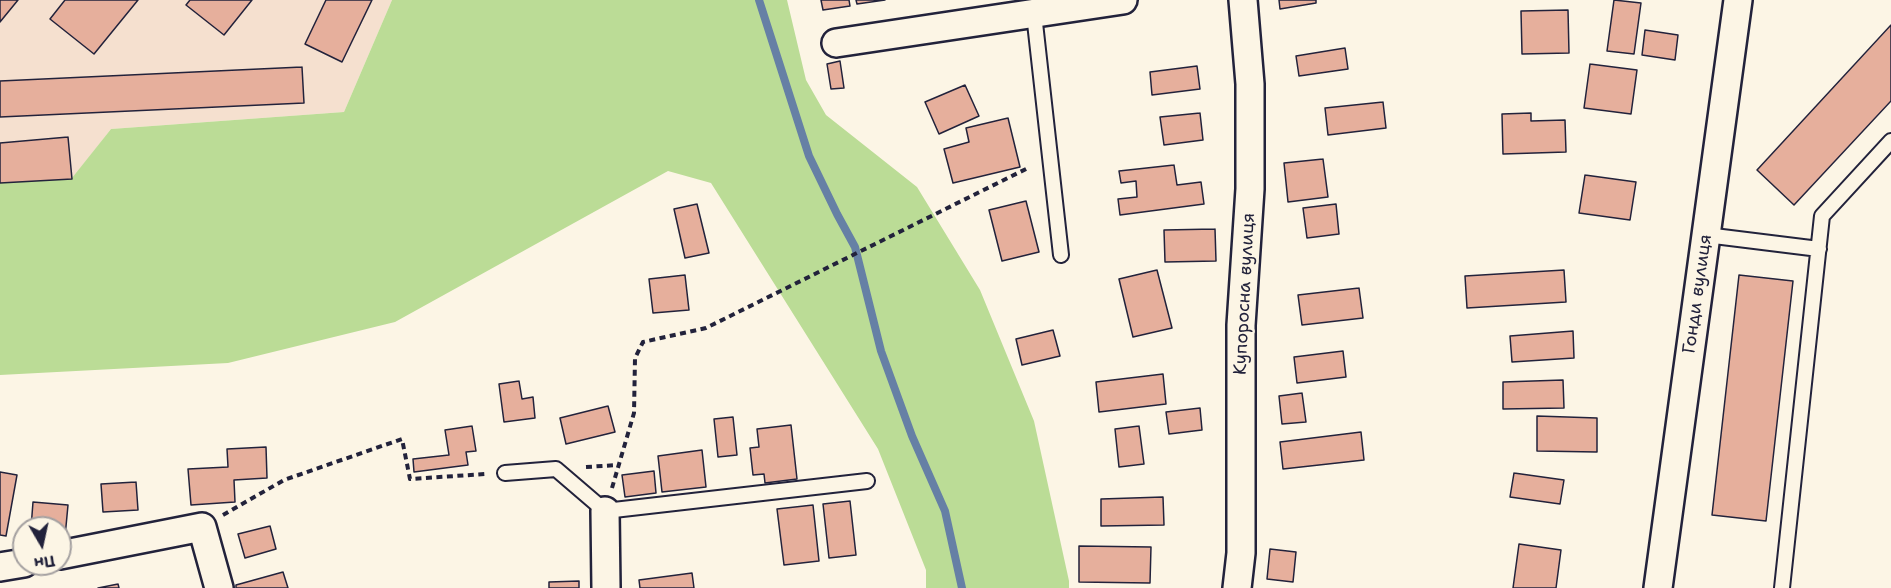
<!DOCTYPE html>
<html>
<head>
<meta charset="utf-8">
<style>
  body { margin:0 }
  #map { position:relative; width:1891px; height:588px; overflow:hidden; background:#fcf5e5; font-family:"Shantell Sans",sans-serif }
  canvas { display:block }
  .north { position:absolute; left:12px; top:516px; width:60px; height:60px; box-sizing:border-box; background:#fcf5e5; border:2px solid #a5a1a1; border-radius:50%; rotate:171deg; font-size:16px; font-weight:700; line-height:24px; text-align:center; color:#22223b }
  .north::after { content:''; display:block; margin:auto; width:21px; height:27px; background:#22223b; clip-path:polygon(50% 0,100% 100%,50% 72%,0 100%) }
</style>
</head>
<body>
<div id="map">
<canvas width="1891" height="588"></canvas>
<div class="north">Пн</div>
</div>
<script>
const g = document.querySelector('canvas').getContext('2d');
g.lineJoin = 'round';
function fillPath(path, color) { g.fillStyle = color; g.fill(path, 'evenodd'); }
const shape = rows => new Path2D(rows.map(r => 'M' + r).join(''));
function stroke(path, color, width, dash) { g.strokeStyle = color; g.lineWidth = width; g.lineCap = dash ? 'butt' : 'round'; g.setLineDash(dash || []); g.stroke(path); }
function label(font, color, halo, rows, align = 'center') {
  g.font = font + ' "Shantell Sans",sans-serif'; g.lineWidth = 4.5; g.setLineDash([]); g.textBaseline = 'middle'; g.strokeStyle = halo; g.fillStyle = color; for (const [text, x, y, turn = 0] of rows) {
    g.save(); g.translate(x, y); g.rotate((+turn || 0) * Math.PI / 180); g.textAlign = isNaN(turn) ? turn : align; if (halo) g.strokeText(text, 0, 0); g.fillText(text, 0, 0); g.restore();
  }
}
const built = shape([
  [0,0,392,0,344,112,111,129,72,179,0,183]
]);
const green = shape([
  [392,0,787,0,806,80,826,115,917,187,980,290,1034,421,1069,581,1069,588,926,588,926,570,878,449,711,183,668,171,395,322,228,363,0,375,0,183,72,178,111,129,344,112]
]);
const stream = shape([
  [759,0,809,156,837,214,855,247,881,351,912,436,945,511,962,588]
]);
const building = shape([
  [0,0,18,0,0,22,0,0],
  [65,0,138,0,94,54,50,19,65,0],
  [190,0,252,0,224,35,186,5,190,0],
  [326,0,372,0,342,62,305,44,326,0],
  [821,0,849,0,850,6,823,10,821,0],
  [856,0,885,0,857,4,856,0],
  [1279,0,1316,0,1316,3,1280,9,1279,0],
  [1614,0,1641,3,1634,54,1607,51,1614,0],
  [1568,10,1569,53,1522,54,1521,11,1568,10],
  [1891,25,1891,101,1794,205,1757,170,1891,25],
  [1645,30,1678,35,1675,60,1642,55,1645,30],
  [1345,48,1348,69,1299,76,1296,56,1345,48],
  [840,61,844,88,831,89,827,64,840,61],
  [1590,64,1637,70,1631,114,1584,108,1590,64],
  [1197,66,1200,89,1152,95,1150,72,1197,66],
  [302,67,304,103,0,117,0,81,302,67],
  [965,85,979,116,939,134,925,102,965,85],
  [1383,102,1386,128,1328,135,1325,108,1383,102],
  [1200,113,1203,140,1164,145,1160,117,1200,113],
  [1531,113,1531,121,1565,120,1566,152,1503,154,1502,114,1531,113],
  [1008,118,1020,167,953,183,944,149,969,142,966,128,1008,118],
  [68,137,72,179,0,183,0,143,68,137],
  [1323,159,1328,197,1288,202,1284,163,1323,159],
  [1174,165,1177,185,1201,182,1204,204,1120,215,1118,199,1137,197,1136,181,1121,183,1119,171,1174,165],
  [1585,175,1636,182,1630,220,1579,213,1585,175],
  [1026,201,1039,252,1002,261,989,210,1026,201],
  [697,204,709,253,685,258,674,209,697,204],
  [1336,204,1339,234,1307,238,1303,208,1336,204],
  [1215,229,1216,261,1165,262,1164,230,1215,229],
  [1157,270,1172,328,1133,337,1119,279,1157,270],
  [1564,270,1566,302,1467,308,1465,276,1564,270],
  [685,275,689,310,653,313,649,279,685,275],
  [1739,275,1793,281,1766,521,1712,515,1739,275],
  [1359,288,1363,318,1302,325,1298,295,1359,288],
  [1053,330,1060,356,1022,365,1016,339,1053,330],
  [1573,331,1574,358,1512,362,1510,336,1573,331],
  [1343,351,1346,377,1297,383,1294,357,1343,351],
  [1163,374,1166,404,1099,412,1096,382,1163,374],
  [1563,380,1564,408,1503,409,1503,382,1563,380],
  [519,381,522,399,533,397,535,418,504,422,499,384,519,381],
  [1302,393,1306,422,1282,424,1279,396,1302,393],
  [608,406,615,432,566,444,560,418,608,406],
  [1200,408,1202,430,1169,434,1166,412,1200,408],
  [1537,416,1597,418,1597,452,1537,451,1537,416],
  [733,417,737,455,718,457,714,419,733,417],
  [791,425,797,479,765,483,764,474,753,475,750,448,759,447,757,429,791,425],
  [472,426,476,451,466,452,468,465,414,472,413,459,449,455,445,430,472,426],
  [1139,426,1144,464,1119,467,1115,429,1139,426],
  [1361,432,1364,460,1283,469,1280,442,1361,432],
  [266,447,267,478,234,480,235,502,191,505,188,469,228,467,227,449,266,447],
  [702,450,706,487,662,492,658,456,702,450],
  [654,471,656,493,625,497,622,475,654,471],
  [0,472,17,475,6,536,0,535,0,472],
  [1514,473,1564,480,1560,504,1510,497,1514,473],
  [136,482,138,510,103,512,101,484,136,482],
  [1163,497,1164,525,1101,526,1101,499,1163,497],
  [850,501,856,555,829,558,823,504,850,501],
  [33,502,68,505,65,537,60,537,60,528,31,528,33,502],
  [813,505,819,561,784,565,777,509,813,505],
  [270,526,276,549,245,558,238,534,270,526],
  [1519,544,1561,550,1556,588,1513,588,1519,544],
  [1079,546,1151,547,1150,583,1079,582,1079,546],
  [1270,549,1296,552,1293,582,1267,579,1270,549],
  [283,572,288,588,236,588,236,585,283,572],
  [692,573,694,588,640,588,639,580,692,573],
  [579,581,579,588,549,588,549,582,579,581],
  [118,584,119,588,98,588,118,584]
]);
const path = shape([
  [586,467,619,465],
  [612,488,634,413,635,358,643,342,706,328,1030,167],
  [223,515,284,480,402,439,410,479,485,474]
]);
const service = shape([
  [1034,14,1061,255],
  [1706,235,1819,249],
  [505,473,556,469,605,511,867,481],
  [1782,588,1822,216,1891,141]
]);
const minor = shape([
  [836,43,1123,0],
  [605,511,606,588],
  [60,555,202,527,219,588],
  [0,567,24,563],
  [1237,588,1241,553,1241,325,1250,189,1250,84,1243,0],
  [1658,588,1738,0]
]);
const streetNames = [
  ["Купоросна вулиця",1245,294,-87],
  ["Гонди вулиця",1698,294,-82]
];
fillPath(built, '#f5e0cf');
fillPath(green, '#bbdc96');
stroke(stream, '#6680a5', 8);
fillPath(building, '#e6af9c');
stroke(building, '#22223b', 1.5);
stroke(service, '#22223b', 18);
stroke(minor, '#22223b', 32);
stroke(path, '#22223b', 4, [6, 4.5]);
stroke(service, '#fcf5e5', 14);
stroke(minor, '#fcf5e5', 27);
label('18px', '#22223b', '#fcf5e5', streetNames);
</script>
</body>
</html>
